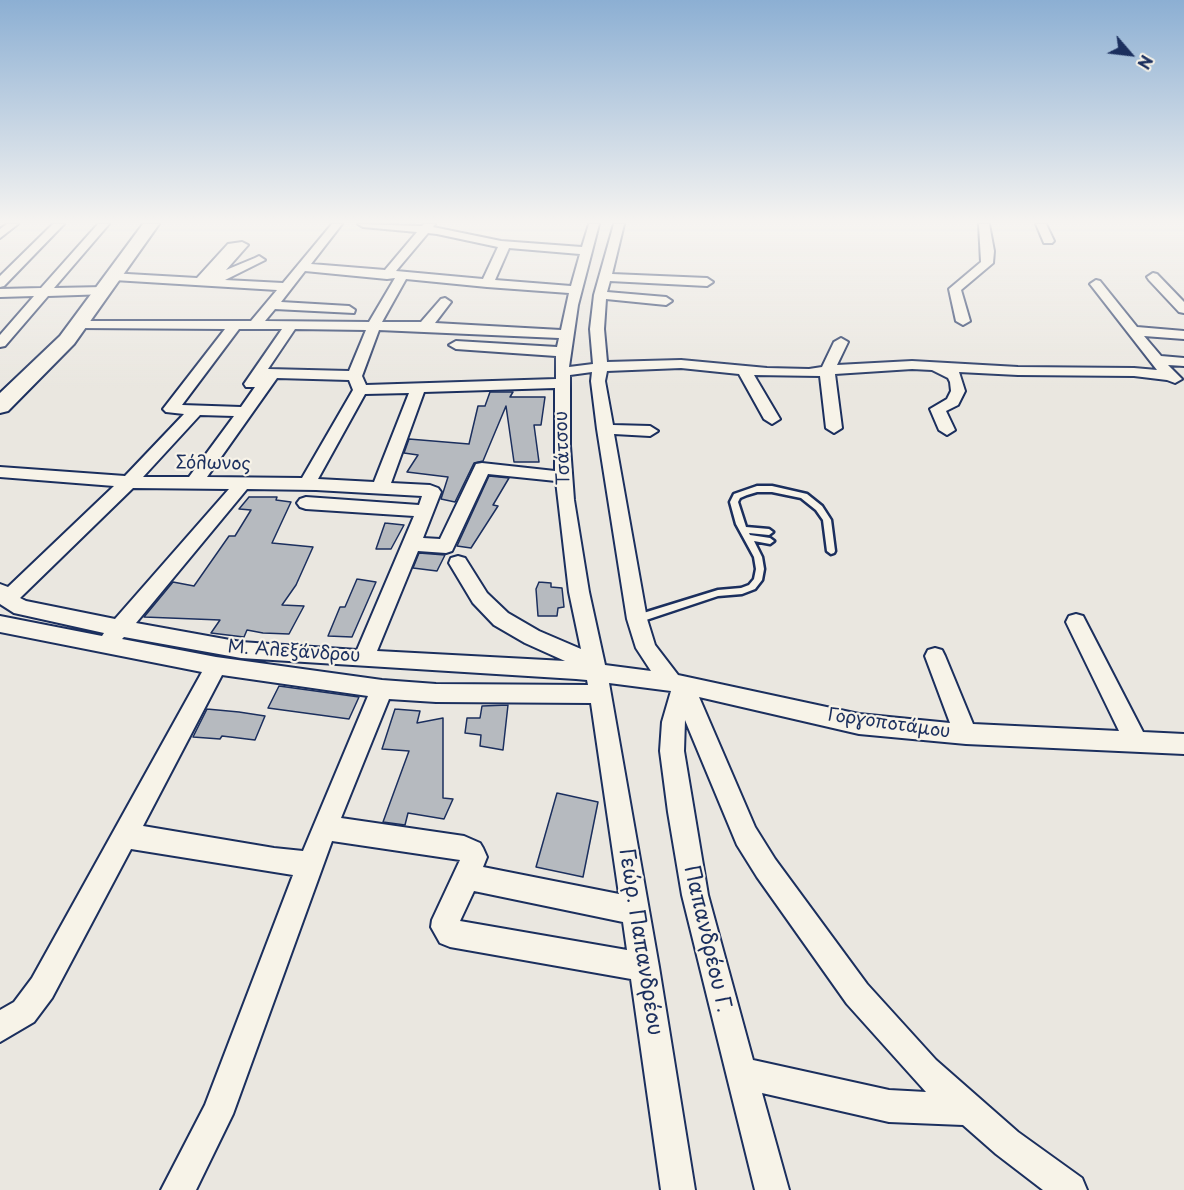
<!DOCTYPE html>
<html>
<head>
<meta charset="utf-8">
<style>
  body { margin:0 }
  #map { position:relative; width:1184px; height:1190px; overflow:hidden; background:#eae7e0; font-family:"Playpen Sans",sans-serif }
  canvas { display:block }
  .north { position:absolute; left:1100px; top:24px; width:60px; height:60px; -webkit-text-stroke:4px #f7f3e8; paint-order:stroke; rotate:118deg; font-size:16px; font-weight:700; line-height:24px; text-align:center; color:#1b2f5e }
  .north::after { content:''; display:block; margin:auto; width:21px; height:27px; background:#1b2f5e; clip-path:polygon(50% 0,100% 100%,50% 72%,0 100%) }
</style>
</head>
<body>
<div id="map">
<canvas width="1184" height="1190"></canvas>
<div class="north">N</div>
</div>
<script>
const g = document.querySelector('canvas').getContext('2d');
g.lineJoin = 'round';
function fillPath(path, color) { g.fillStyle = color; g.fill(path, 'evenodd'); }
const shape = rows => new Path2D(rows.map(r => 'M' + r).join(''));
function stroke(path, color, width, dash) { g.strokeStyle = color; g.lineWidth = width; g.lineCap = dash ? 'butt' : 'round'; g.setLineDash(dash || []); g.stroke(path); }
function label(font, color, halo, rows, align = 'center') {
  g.font = font + ' "Playpen Sans",sans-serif'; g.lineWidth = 4.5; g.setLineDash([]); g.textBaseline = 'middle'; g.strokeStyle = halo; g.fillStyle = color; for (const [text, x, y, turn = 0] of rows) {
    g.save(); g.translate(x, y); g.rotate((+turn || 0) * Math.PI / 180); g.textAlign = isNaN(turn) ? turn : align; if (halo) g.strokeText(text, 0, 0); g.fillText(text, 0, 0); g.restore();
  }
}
const building = shape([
  [490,392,513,392,510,397,545,397,541,425,534,425,539,462,514,462,506,406,483,461,474,463,455,502,441,499,448,477,407,472,418,455,404,453,409,439,469,444,478,406,485,406,490,392],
  [489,476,509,478,493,505,498,506,471,548,457,546,489,476],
  [249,497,277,497,276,500,291,502,272,543,313,547,296,585,282,605,304,606,289,634,263,633,247,630,244,637,211,633,220,620,144,617,173,582,194,586,229,536,235,536,251,510,239,509,249,497],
  [385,523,404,525,391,549,376,549,385,523],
  [419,553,445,555,437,571,413,568,419,553],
  [357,579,376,582,352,637,328,636,340,607,345,607,357,579],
  [539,582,551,583,551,587,562,588,564,607,558,608,557,616,538,616,536,589,539,582],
  [279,686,359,697,349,719,268,708,279,686],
  [508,705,503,750,480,746,481,735,465,733,467,718,480,718,482,706,508,705],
  [207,709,239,712,265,716,255,740,222,736,220,739,193,737,207,709],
  [395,709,420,711,417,723,443,718,443,798,453,799,444,819,408,813,405,825,383,822,409,751,382,749,395,709],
  [557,793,598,802,583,877,536,867,557,793]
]);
const lane = shape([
  [757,486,772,486,807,494,822,506,831,520,835,551,834,553,831,554,827,551,823,520,816,510,801,498,772,492,757,492,747,495,740,498,738,502,746,527,769,529,773,532,769,535,749,533,750,535,770,538,774,541,770,544,754,541,762,557,764,569,762,580,755,589,742,594,718,596,637,623,634,622,632,619,634,616,637,615,718,590,741,588,749,585,754,579,756,569,754,557,736,524,730,502,734,494,757,486]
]);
const street = shape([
  [7,224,18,224,0,238,0,229,7,224],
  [53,224,64,224,4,286,0,287,0,276,53,224],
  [98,224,109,224,54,288,104,287,108,288,110,291,108,294,48,296,5,346,0,347,0,335,34,296,0,297,0,289,41,288,98,224],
  [332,224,342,224,311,264,385,270,417,232,363,227,358,224,422,226,424,224,435,224,433,227,501,241,582,247,589,224,599,224,578,305,569,367,593,364,590,329,594,295,614,224,624,224,612,274,707,278,713,282,707,286,610,281,607,292,666,297,672,301,666,305,606,299,604,329,607,362,681,360,767,368,809,369,822,367,834,342,841,338,848,342,837,365,912,361,1018,367,1134,368,1157,370,1090,284,1096,280,1100,281,1137,327,1184,331,1184,339,1144,336,1161,356,1184,358,1184,366,1168,365,1182,379,1175,383,1167,380,1134,376,1018,375,959,372,965,391,958,405,946,411,955,430,947,435,939,430,930,409,947,399,951,391,950,382,948,378,932,370,912,369,835,374,842,428,834,433,826,428,820,376,754,375,780,419,772,424,764,419,739,374,681,368,607,371,605,381,613,425,650,426,658,431,650,436,614,434,647,619,655,645,678,675,859,714,950,723,925,656,928,650,935,648,942,650,945,656,973,724,1119,731,1066,622,1069,616,1076,614,1083,616,1143,732,1184,734,1184,754,966,744,859,734,699,697,755,827,775,859,867,984,936,1060,1018,1132,1082,1178,1087,1190,1043,1190,996,1154,963,1125,889,1122,762,1093,789,1190,755,1190,682,895,668,812,660,751,662,722,671,691,609,683,659,967,695,1190,661,1190,631,979,450,947,440,943,431,927,432,920,460,860,332,841,233,1114,196,1190,161,1190,205,1105,293,875,131,849,52,998,34,1022,0,1042,0,1010,14,1002,32,978,202,672,0,632,0,616,102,636,104,633,14,613,0,604,0,584,8,587,114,486,0,477,0,467,125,476,184,414,166,412,163,409,225,329,80,328,75,327,73,324,75,321,251,321,277,290,114,280,108,276,110,273,197,278,228,244,242,242,248,245,226,270,255,258,259,256,265,260,225,280,283,283,332,224],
  [428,233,437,234,498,247,483,279,396,271,428,233],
  [509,248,580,254,571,286,495,280,509,248],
  [305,271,387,279,395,278,369,322,265,321,275,309,354,313,355,310,349,306,281,302,305,271],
  [406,279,487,287,569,293,561,330,435,323,451,302,445,298,441,299,421,322,382,322,406,279],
  [239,329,282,329,244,384,246,387,255,387,241,407,182,405,239,329],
  [295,329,366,330,349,371,268,369,295,329],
  [379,330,559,338,557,347,456,341,449,345,456,349,556,356,556,379,366,385,362,376,379,330],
  [592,372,591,381,597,429,627,619,636,648,651,671,605,665,589,592,574,500,570,446,570,375,592,372],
  [277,378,349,380,353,390,302,478,207,477,277,378],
  [555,388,555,471,482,463,476,464,440,539,423,538,441,492,438,488,430,485,391,483,424,392,555,388],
  [409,393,374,482,318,479,365,394,409,393],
  [200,415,234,416,189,477,143,477,200,415],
  [488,474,556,481,569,592,581,649,539,631,508,613,487,593,465,558,458,556,451,558,449,563,473,603,494,625,525,643,565,661,377,651,418,551,446,553,452,551,488,474],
  [133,488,229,489,115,619,26,601,20,598,133,488],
  [247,489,316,490,422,496,419,505,306,497,300,499,297,503,300,507,306,509,414,516,357,650,241,642,136,623,247,489],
  [124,637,241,658,576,679,587,680,588,685,436,684,382,680,216,657,122,639,124,637],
  [222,675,368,696,303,851,274,848,143,826,222,675],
  [389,699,436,702,591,703,619,894,483,867,487,857,483,848,480,843,464,836,341,818,389,699],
  [685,720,737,845,757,877,847,1004,926,1092,889,1090,753,1060,708,895,684,751,685,720],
  [474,891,623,922,627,950,460,921,474,891],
  [979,224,989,224,994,251,993,263,961,290,970,321,963,325,956,321,949,289,981,262,979,224],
  [1036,224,1046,224,1054,241,1052,243,1044,243,1036,224],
  [1153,273,1157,274,1184,302,1184,313,1179,312,1149,280,1147,277,1153,273]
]);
const primary = shape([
  [143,224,159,224,74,344,8,411,0,413,0,393,60,336,143,224]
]);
const streetNames = [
  ["Τσάτσου",563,448,-92],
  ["Σόλωνος",213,464,1],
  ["Μ. Αλεξάνδρου",294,652,4],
  ["Γοργοποτάμου",889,724,8]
];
const nearStreetnames = [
  ["Παπανδρέου Γ.",707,939,77],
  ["Γεώρ. Παπανδρέου",640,942,81]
];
fillPath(building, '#b6babf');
stroke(building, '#1b2f5e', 1.5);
stroke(lane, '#1b2f5e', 5);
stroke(street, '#1b2f5e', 4);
stroke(primary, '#1b2f5e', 4);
fillPath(lane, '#f7f3e8');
fillPath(street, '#f7f3e8');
fillPath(primary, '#f7f3e8');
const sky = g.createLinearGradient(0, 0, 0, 390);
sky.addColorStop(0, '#8cafd3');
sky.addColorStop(0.57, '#f6f4f1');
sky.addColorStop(1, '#f6f4f100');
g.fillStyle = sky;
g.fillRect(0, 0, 1184, 390);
label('18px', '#1b2f5e', '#f7f3e8', streetNames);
label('21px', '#1b2f5e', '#f7f3e8', nearStreetnames);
</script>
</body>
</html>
